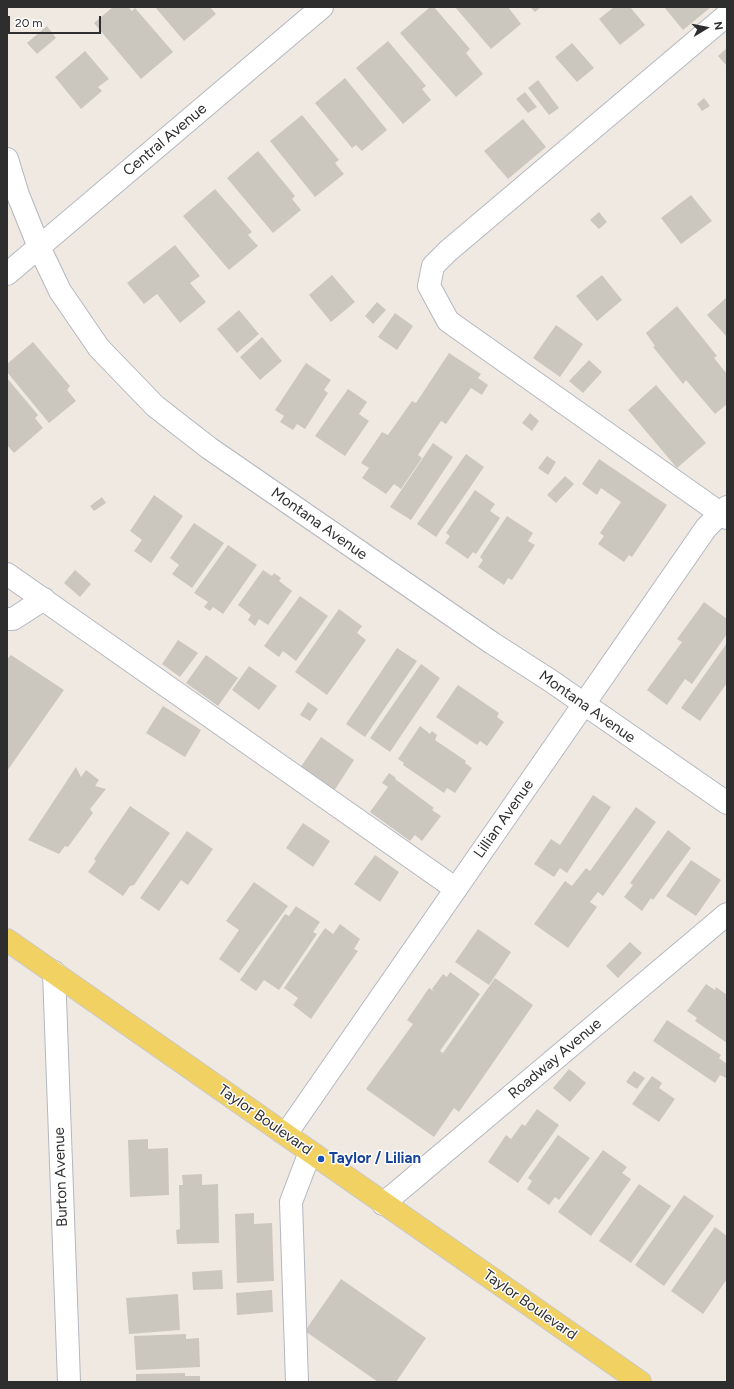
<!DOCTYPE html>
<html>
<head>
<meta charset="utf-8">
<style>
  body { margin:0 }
  #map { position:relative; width:734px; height:1389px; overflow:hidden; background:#efe9e1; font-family:Figtree,sans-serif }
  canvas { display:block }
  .frame { position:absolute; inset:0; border:8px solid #2e2e2e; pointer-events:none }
  .north { position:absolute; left:686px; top:8px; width:40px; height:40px; -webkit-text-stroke:3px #fff; paint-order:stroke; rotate:80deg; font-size:11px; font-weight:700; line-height:16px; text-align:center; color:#2e2e2e }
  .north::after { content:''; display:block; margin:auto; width:14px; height:18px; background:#2e2e2e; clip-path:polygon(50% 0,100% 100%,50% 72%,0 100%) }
  .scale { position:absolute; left:8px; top:16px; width:93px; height:18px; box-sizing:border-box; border:2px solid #2e2e2e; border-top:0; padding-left:5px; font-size:12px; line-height:14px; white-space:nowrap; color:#2e2e2e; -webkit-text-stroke:3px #fff; paint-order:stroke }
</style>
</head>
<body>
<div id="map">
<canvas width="734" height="1389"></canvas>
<div class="frame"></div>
<div class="north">N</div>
<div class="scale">20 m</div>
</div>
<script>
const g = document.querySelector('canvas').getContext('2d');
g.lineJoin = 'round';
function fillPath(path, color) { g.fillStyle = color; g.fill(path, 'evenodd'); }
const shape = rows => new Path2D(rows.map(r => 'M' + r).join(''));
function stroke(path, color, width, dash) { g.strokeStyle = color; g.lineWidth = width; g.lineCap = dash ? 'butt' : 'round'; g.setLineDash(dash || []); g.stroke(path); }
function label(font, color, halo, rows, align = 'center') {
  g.font = font + ' Figtree,sans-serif'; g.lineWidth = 3; g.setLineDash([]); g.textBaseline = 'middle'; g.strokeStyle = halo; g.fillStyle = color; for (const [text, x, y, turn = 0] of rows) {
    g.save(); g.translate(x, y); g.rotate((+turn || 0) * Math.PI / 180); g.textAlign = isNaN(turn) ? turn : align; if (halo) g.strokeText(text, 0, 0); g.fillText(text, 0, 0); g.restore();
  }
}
const building = shape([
  [113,7,128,7,132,11,135,8,173,52,141,79,94,23],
  [155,7,210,7,216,14,184,41],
  [430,7,434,7,470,49,466,53,483,74,456,97,400,33],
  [455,7,508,7,521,24,491,49],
  [530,7,541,7,535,12],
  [614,7,630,7,645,25,620,45,599,19],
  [664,7,711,7,683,30],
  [47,26,56,38,37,54,27,43],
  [388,41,426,86,422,89,431,100,403,124,356,68],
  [572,43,594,68,577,82,555,57],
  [727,48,727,66,718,56],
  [85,51,109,79,98,87,102,91,81,109,55,77],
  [345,78,387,130,362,151,356,145,352,148,315,103],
  [538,80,559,108,549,115,528,88],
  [525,92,537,107,528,113,516,99],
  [704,98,710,106,702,111,697,104],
  [302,115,339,160,335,163,344,174,315,197,270,141],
  [523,119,546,147,508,179,484,151],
  [258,151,295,196,292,199,301,210,273,233,227,178],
  [215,189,252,232,248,235,258,246,229,270,183,216],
  [691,195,712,221,681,244,661,218],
  [599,212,607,222,599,229,590,220],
  [175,245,200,276,190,283,206,302,180,323,157,294,144,304,127,283],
  [332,275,355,302,331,322,309,295],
  [602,275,622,300,597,321,576,296],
  [727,297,727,337,707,315],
  [377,302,386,310,373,324,365,316],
  [677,306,717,356,714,358,727,374,727,404,715,414,686,380,683,384,653,347,655,346,646,333],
  [239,310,259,334,237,353,217,329],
  [395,313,413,326,397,350,378,337],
  [556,325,583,344,560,377,533,358],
  [262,337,282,361,260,380,240,357],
  [33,342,70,386,67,390,76,401,49,423,7,372,7,364],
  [449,353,481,374,478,378,488,385,482,395,471,388,446,424,441,421,418,455,422,458,401,489,394,484,386,494,362,478,369,468,361,463,382,432,388,435,412,401,416,403],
  [589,360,602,372,583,393,569,381],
  [306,363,331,380,324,390,328,393,305,429,297,424,293,430,280,422,284,416,275,410],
  [7,378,38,415,35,418,43,428,14,453,7,445],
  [656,385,706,443,677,468,628,410],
  [348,389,367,402,359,414,369,421,345,456,315,436],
  [530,413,539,421,532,431,522,423],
  [433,443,453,457,411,520,390,507],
  [466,454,484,467,436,537,417,524],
  [547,456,556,462,548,475,538,468],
  [599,459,667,505,632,557,629,555,624,562,598,544,604,536,600,533,621,502,601,488,597,495,582,484],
  [565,476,574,484,556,503,547,495],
  [475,490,495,504,490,511,500,518,476,554,473,552,468,559,445,543,450,536,446,533],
  [154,495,183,516,151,563,134,551,142,540,130,531],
  [102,497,106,503,94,511,90,506],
  [507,516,533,533,528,541,535,545,512,580,508,578,504,585,478,567,483,560,480,557],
  [194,523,224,543,192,588,172,574,179,565,170,558],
  [228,545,257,565,223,614,213,607,210,611,204,607,208,602,194,593],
  [75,570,91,584,80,597,64,583],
  [263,570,272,576,274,573,281,578,279,581,292,591,268,625,259,619,255,626,248,620,251,615,238,605],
  [300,596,328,616,296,661,283,651,279,657,264,646],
  [704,602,727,619,727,634,692,684,685,679,667,705,647,690,682,642,677,639],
  [339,609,362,626,357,633,366,640,327,695,295,672],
  [178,640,198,653,180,677,162,664],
  [727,643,727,683,700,721,681,708],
  [397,648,417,661,365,737,346,724],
  [11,655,64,690,7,771,7,659],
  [206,655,238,678,218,706,186,683],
  [421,664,440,678,390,752,370,738],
  [249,666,277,686,259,710,232,690],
  [458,685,499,713,497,717,504,722,487,746,480,741,477,745,436,717],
  [308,702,318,709,310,721,300,715],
  [163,706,201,730,185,757,146,733],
  [420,726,430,734,432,731,437,735,435,740,466,761,465,763,472,768,455,793,447,788,444,793,403,765,404,763,398,759],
  [321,737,354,760,334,791,300,768],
  [76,767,81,777,86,770,99,780,95,786,106,789,90,809,93,813,68,847,65,846,59,854,28,840],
  [389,773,396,778,395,779,434,808,432,810,441,816,422,841,415,835,410,841,370,812,388,787,382,783],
  [593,795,611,807,567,873,560,868,554,877,534,864,551,839,560,845],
  [130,806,170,833,134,885,130,886,123,896,88,872,96,861,94,859],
  [636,807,656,822,603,896,598,892,590,902,597,907,568,948,534,924,565,881,572,886,586,868,590,871],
  [303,823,330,841,313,867,286,848],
  [668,830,691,848,653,900,651,898,642,911,624,897,633,885,630,883],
  [187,831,213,849,188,885,181,880,159,911,140,898],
  [375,855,399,872,380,902,354,884],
  [691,860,721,880,696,916,666,896],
  [254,882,288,906,239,973,219,959,239,930,226,921],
  [296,906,320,922,313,932,317,934,279,990,264,980,256,991,240,980,285,914,289,916],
  [340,924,360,939,354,949,358,951,311,1019,293,1005,298,998,284,988,325,928,333,934],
  [478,929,511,952,489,985,455,962],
  [630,942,642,953,618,978,606,966],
  [450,972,480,994,440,1051,443,1053,495,978,533,1005,459,1112,454,1108,434,1137,366,1089,413,1024,407,1020,429,988,435,992,432,989,443,974,447,977],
  [706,984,715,990,716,987,727,995,727,1043,695,1021,697,1018,687,1011],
  [667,1020,721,1055,719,1058,727,1064,726,1078,720,1075,715,1083,653,1041],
  [569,1069,586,1083,570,1102,553,1088],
  [634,1071,645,1078,637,1089,626,1082],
  [652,1076,662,1083,659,1088,675,1099,659,1122,632,1104],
  [537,1109,559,1125,518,1183,488,1162,506,1135,511,1139,522,1124,525,1126],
  [558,1135,590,1158,559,1200,555,1197,549,1205,527,1189,532,1181,528,1178],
  [148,1139,148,1149,168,1148,169,1195,130,1197,128,1140],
  [603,1150,627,1167,622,1173,631,1179,591,1236,558,1212],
  [202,1174,202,1185,218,1184,219,1243,177,1244,176,1230,180,1229,179,1185,183,1185,182,1175],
  [639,1184,671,1206,631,1263,599,1241],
  [684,1195,714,1216,664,1286,635,1265],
  [254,1213,254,1224,272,1223,274,1281,237,1283,235,1214],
  [715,1227,727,1236,727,1279,703,1314,671,1291],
  [222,1270,223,1289,193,1290,192,1272],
  [341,1279,426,1338,396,1382,378,1382,305,1331],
  [272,1290,273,1312,237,1315,236,1293],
  [178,1294,180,1330,129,1334,126,1298],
  [186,1334,186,1339,199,1338,200,1367,136,1370,134,1336],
  [185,1373,185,1376,200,1376,200,1382,136,1382,136,1374]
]);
const minor = shape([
  [727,15,448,251,433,266,429,286,448,321,727,518],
  [7,159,18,195,39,247,60,291,99,348,155,406,209,448,492,643,551,681,727,803],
  [7,274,322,7],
  [7,574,456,889],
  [7,619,13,619,44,599],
  [54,972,69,1382],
  [286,1134,706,528,727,507],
  [383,1204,727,914],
  [297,1382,291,1202,310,1152]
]);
const major = shape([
  [7,940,640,1382]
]);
const markers = [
  [321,1159,4,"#1a4fb4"]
];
const streetNames = [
  ["Central Avenue",165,140,-40],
  ["Montana Avenue",319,524,35],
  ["Montana Avenue",587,707,35],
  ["Lillian Avenue",504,819,-55],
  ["Roadway Avenue",555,1059,-40],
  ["Taylor Boulevard",265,1120,35],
  ["Burton Avenue",61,1177,-92],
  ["Taylor Boulevard",530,1305,35]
];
const transitNames = [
  ["Taylor / Lilian",329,1159]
];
fillPath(building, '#cbc7bf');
stroke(minor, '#b4b7c1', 24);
stroke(major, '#c9c9c9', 24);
stroke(minor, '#fff', 22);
stroke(major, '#f2d163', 22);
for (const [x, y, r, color] of markers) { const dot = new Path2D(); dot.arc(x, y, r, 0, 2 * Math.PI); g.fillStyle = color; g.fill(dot); stroke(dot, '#fff', 1.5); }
label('15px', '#2e2e2e', '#fff', streetNames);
label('bold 15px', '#164399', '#fff', transitNames, 'left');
</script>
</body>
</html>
